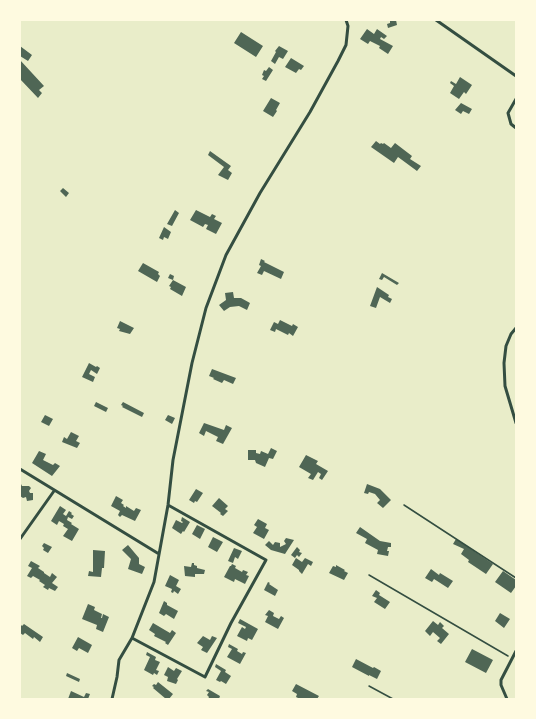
<!DOCTYPE html>
<html>
<head>
<meta charset="utf-8">
<style>
  body { margin:0 }
  #map { position:relative; width:536px; height:719px; overflow:hidden; background:#e9edc9; font-family:Helvetica,sans-serif }
  canvas { display:block }
  .frame { position:absolute; inset:0; border:21px solid #fefae0; pointer-events:none }
</style>
</head>
<body>
<div id="map">
<canvas width="536" height="719"></canvas>
<div class="frame"></div>
</div>
<script>
const g = document.querySelector('canvas').getContext('2d');
g.lineJoin = 'round';
function fillPath(path, color) { g.fillStyle = color; g.fill(path, 'evenodd'); }
const shape = rows => new Path2D(rows.map(r => 'M' + r).join(''));
function stroke(path, color, width, dash) { g.strokeStyle = color; g.lineWidth = width; g.lineCap = dash ? 'butt' : 'round'; g.setLineDash(dash || []); g.stroke(path); }
const building = shape([
  [390,20,396,20,397,25,388,28,387,24,390,23],
  [367,29,374,34,377,29,387,36,384,39,381,37,380,39,393,46,388,54,379,48,380,46,370,41,368,44,360,39],
  [241,32,263,46,256,57,234,43],
  [20,46,32,55,28,61,20,56],
  [279,46,288,51,283,59,279,57,275,64,271,61,276,52,275,51],
  [291,58,304,66,301,70,299,69,296,73,285,67],
  [20,60,44,86,39,90,42,93,38,98,20,79],
  [269,67,273,70,266,81,262,79,264,76,262,75,264,70,266,71],
  [460,77,472,85,466,94,464,92,459,99,450,93,454,86,450,83,451,81,456,84],
  [271,98,280,103,276,110,277,111,273,117,263,111],
  [461,103,472,109,469,114,463,111,461,114,455,110],
  [376,141,380,144,381,143,383,144,384,143,391,148,395,143,412,156,410,159,421,166,417,171,398,157,394,163,371,147],
  [210,151,231,166,228,170,232,173,228,180,218,175,224,167,208,155],
  [63,188,69,193,66,197,60,191],
  [175,210,179,213,172,226,167,224],
  [196,210,210,217,212,214,216,216,214,219,222,223,216,234,206,229,208,225,205,224,203,227,190,220],
  [164,227,171,232,168,239,164,237,163,240,159,238],
  [261,259,265,261,264,262,284,272,281,279,264,271,262,275,257,273,261,266,259,265],
  [143,263,159,272,158,274,160,276,157,282,138,271],
  [382,273,399,283,397,285,384,277,382,280,379,279],
  [170,274,174,276,173,280,186,287,182,296,170,289,171,287,169,286,173,280,168,278],
  [377,287,389,295,388,297,392,299,390,303,380,297,376,308,370,306],
  [233,292,234,298,241,298,250,303,247,310,239,306,230,307,224,311,219,305,226,300,225,293],
  [280,320,292,326,293,324,298,327,293,336,289,333,288,335,276,329,275,332,270,330,274,322,278,324],
  [120,321,134,328,130,334,119,331,120,329,117,328],
  [89,363,96,367,97,366,100,368,97,374,91,370,89,374,95,377,93,382,82,377],
  [212,369,236,378,233,384,224,380,222,383,213,379,214,378,209,376],
  [96,402,108,408,106,412,94,406],
  [123,402,144,413,142,417,122,407,123,406,121,405],
  [45,415,53,419,49,426,41,422],
  [168,415,175,418,172,424,165,420],
  [204,423,224,430,226,425,232,428,223,444,216,441,218,437,206,431,204,436,199,433],
  [71,432,79,436,76,441,80,443,77,448,62,442,64,437,67,439],
  [271,448,277,451,273,459,269,458,265,467,256,463,255,460,248,460,248,450,256,450,256,453,260,454,261,451,268,454],
  [39,451,46,454,43,460,53,465,55,463,60,466,52,476,32,463],
  [306,455,318,461,316,464,328,471,322,480,319,478,321,474,318,472,313,480,308,478,311,474,299,467],
  [20,482,22,486,29,486,31,488,29,491,30,493,33,493,33,500,27,501,26,497,23,498,20,496],
  [367,484,380,489,391,500,383,508,377,503,380,500,375,494,369,492,368,494,364,493],
  [196,489,203,493,197,502,195,501,194,503,189,500],
  [116,496,123,500,121,503,124,505,123,506,126,508,126,506,134,511,136,508,141,510,135,521,122,515,120,517,118,515,120,511,111,506],
  [219,498,228,506,225,509,228,511,223,516,220,514,221,513,212,506],
  [60,506,66,510,63,514,66,516,69,511,72,513,71,514,74,516,72,519,68,517,67,520,72,523,71,524,79,529,72,541,63,536,68,529,63,526,64,524,59,521,57,525,51,521],
  [182,517,190,522,184,532,183,531,181,534,172,528,176,520,182,523,183,522,181,521],
  [258,519,267,524,265,528,269,530,264,539,253,533,257,527,254,525],
  [197,525,205,529,200,539,192,534],
  [360,527,380,541,391,543,391,547,388,547,387,551,389,551,388,556,377,554,378,550,365,543,367,539,356,533],
  [213,537,223,542,217,552,208,547],
  [286,538,294,540,285,554,271,550,265,545,269,541,273,545,275,542,280,543,280,547,286,544,284,541],
  [456,539,493,564,486,574,468,562,469,560,461,554,464,549,453,544],
  [44,543,52,547,48,553,43,550,44,548,42,546],
  [128,545,139,558,139,564,145,567,142,574,128,569,131,559,122,550],
  [297,547,300,550,299,552,302,553,299,557,297,555,295,558,291,555],
  [234,548,242,551,238,559,235,557,233,563,228,561],
  [93,550,105,551,104,568,102,568,101,577,88,576,89,571,93,572],
  [296,558,302,562,305,558,313,562,311,566,308,564,302,574,299,571,299,570,292,565],
  [31,561,40,566,38,568,44,572,44,573,50,577,52,573,57,577,52,583,58,587,55,591,49,588,48,590,43,587,45,585,39,581,40,580,33,576,31,578,27,576,32,568,28,566],
  [192,563,194,563,194,565,197,566,197,568,205,570,204,574,195,574,195,577,185,576,184,566,191,567],
  [232,564,236,566,235,568,242,572,243,570,248,572,246,575,249,576,245,584,235,579,234,582,224,577,230,566,231,566],
  [336,565,345,570,344,571,348,573,344,580,329,573,333,566,336,567],
  [431,569,439,575,440,573,453,581,448,588,434,579,432,582,425,578],
  [503,571,516,580,516,586,511,593,495,582],
  [170,575,179,580,176,586,181,589,178,594,174,591,173,593,171,592,172,589,165,586],
  [268,582,270,583,269,584,278,590,275,596,264,590],
  [376,590,380,593,379,595,390,602,385,609,374,602,377,598,372,596],
  [164,601,167,603,167,605,178,611,174,619,166,614,164,616,159,613],
  [88,604,95,607,94,610,102,614,101,618,102,618,103,614,109,617,103,632,96,629,97,625,82,619],
  [269,610,274,613,273,616,279,619,281,616,284,618,278,629,265,622,268,616,265,615],
  [500,613,510,619,504,628,495,621],
  [240,619,258,629,252,640,248,638,247,641,237,636,242,627,245,629,246,627,238,623],
  [433,621,438,625,440,622,444,626,442,628,449,634,441,644,437,641,440,638,433,632,430,636,425,631],
  [153,623,170,633,172,630,176,633,168,645,165,643,166,642,154,636,155,634,149,630],
  [20,624,22,626,24,624,43,637,40,642,34,637,33,639,25,633,23,635,20,633],
  [203,636,210,640,212,636,217,638,207,653,201,650,203,647,197,643],
  [78,637,92,645,88,653,79,648,77,651,72,648],
  [229,644,238,649,237,651,242,654,243,652,246,653,240,664,227,657,232,649,228,647],
  [472,649,493,660,486,673,465,662],
  [147,652,156,657,155,660,160,662,156,670,159,671,157,675,154,673,153,675,144,670,150,657,146,655],
  [356,659,373,668,374,667,381,671,377,679,369,675,369,676,352,667],
  [216,664,226,670,225,672,231,676,226,684,221,681,220,682,216,680,221,671,215,667],
  [168,667,174,671,176,668,182,671,177,679,178,680,176,684,167,681,168,677,164,675],
  [67,673,80,679,79,682,66,676],
  [158,682,173,694,169,699,166,699,153,688,154,687,152,686,154,684,156,685],
  [296,684,319,696,317,699,300,699,296,697,297,694,292,691],
  [208,689,220,696,219,699,208,699,209,697,207,695,209,692,206,691],
  [71,691,84,697,86,693,90,694,88,699,68,699]
]);
const path = shape([
  [404,505,516,578],
  [369,575,508,656],
  [369,686,393,699]
]);
const minor = shape([
  [436,20,516,76],
  [516,99,508,113,511,124,516,128],
  [516,328,511,334,506,346,504,363,505,386,516,423],
  [20,469,159,554],
  [20,539,54,491],
  [132,638,205,677,231,623,266,560,168,505],
  [112,699,117,677,119,660,132,638,154,582,168,505,173,460,192,363,206,308,226,255,260,193,310,112,338,61,346,45,348,26,346,20],
  [507,699,501,685,501,680,516,651]
]);
fillPath(building, '#4f6655');
stroke(path, '#344e41', 1.5);
stroke(minor, '#344e41', 3);
</script>
</body>
</html>
